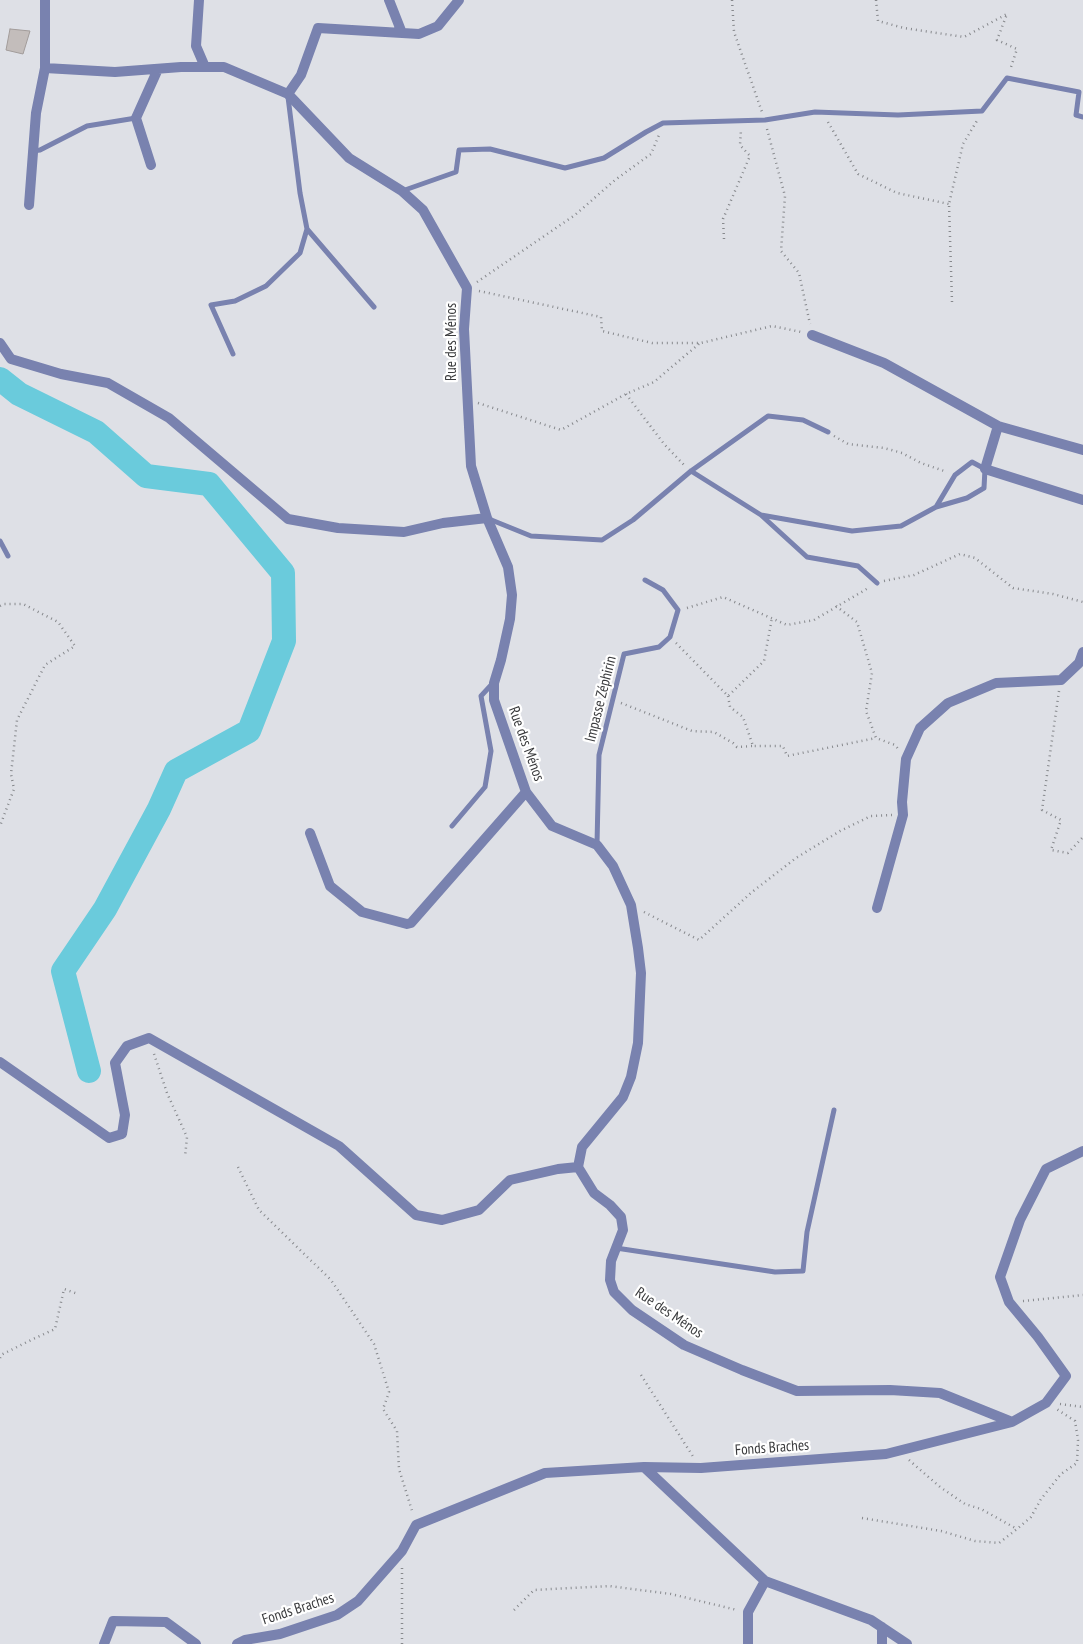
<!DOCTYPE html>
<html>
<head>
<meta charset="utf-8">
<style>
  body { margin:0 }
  canvas { display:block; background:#dee0e6 }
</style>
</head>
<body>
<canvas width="1083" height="1644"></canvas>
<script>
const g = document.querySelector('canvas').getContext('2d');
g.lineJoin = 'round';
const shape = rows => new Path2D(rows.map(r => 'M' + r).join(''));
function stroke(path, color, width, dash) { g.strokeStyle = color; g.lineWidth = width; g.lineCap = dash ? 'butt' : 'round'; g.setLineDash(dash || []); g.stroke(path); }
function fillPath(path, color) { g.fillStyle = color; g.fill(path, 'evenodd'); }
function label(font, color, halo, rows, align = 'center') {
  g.font = font + ' "PT Sans Narrow",sans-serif'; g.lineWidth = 4.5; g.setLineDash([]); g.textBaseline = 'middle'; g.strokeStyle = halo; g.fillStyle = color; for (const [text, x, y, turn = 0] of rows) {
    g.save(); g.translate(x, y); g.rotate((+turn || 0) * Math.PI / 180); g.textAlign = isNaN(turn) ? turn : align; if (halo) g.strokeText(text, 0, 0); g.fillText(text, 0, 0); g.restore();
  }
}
const river = shape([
  [0,379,19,394,96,432,146,476,209,484,283,573,284,641,249,731,176,771,159,809,105,909,63,971,89,1071]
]);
const building = shape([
  [10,29,30,31,23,54,6,50,10,29]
]);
const path = shape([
  [732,0,734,32,762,112],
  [876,0,878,21,904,28,964,37,1007,14,997,40,1017,49,1010,70],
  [828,122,858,174,897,193,949,204],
  [767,129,785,196,781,251,799,273,810,324],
  [724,239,723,219,750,156,740,145,741,130],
  [477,282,575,215,615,180,651,154,659,135],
  [479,291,601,317,602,331,652,343,701,343,772,326,801,332],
  [952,302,949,204,963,144,978,119],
  [626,394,664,444,685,466],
  [478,403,561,430,626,394,654,382,700,343],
  [834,436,848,444,884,448,902,453,921,463,947,472],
  [884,581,914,575,960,554,975,558,1013,588,1053,594,1083,602],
  [0,606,4,604,23,604,58,622,75,646,45,665,17,720,11,774,14,789,0,826],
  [836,606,857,622,872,673,866,711,876,738,895,745,899,750],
  [687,608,723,597,787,625,814,620,870,587],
  [676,643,728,696,764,661,772,618],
  [1059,691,1042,810,1061,820,1051,850,1068,853,1083,837],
  [728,696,730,707,743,717,753,746,783,746,787,756,876,738],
  [621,703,692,731,714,732,733,743,737,747,753,746],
  [644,912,699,940,752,892,796,858,840,831,871,816,892,815],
  [154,1054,167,1093,187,1137,185,1157],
  [238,1167,259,1210,331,1280,374,1344,389,1392,383,1409,397,1431,399,1469,413,1514],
  [1023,1301,1083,1295],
  [0,1358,1,1355,31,1340,55,1329,64,1289,78,1294],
  [641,1375,694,1458],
  [1060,1404,1083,1407],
  [909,1460,940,1487,965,1504,981,1509,1017,1529],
  [862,1518,941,1531,975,1541,999,1543,1017,1529,1031,1517,1041,1499,1061,1474,1077,1463,1078,1440,1075,1421,1055,1408],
  [402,1568,402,1644],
  [514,1610,534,1590,609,1586,671,1594,737,1610]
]);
const service = shape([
  [33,151,40,150,87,126,136,118],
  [402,191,456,172,459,150,490,149,565,168,604,158,646,132,663,123,765,120,815,112,898,115,982,111,1007,78,1079,92,1076,115,1083,117],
  [307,229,374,307],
  [233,354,211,305,235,301,266,286,300,253,307,229,300,193,288,97],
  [691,471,761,515,852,531,901,526,936,507,967,498,984,488,985,469,972,462,955,475,936,507],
  [761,515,807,557,858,566,877,583],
  [489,519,531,536,602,540,633,520,691,471,768,416,803,420,828,432],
  [0,541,8,556],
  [452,826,485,787,491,751,481,696,493,683],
  [597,844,599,755,624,654,659,647,670,637,678,610,663,590,645,580],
  [616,1248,775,1272,803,1271,807,1232,834,1110]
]);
const minor = shape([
  [45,0,45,68,115,72,181,67,224,67,288,94],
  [199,0,196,46,205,67],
  [389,0,402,33],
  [288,94,349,158,402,191,423,210,467,288,464,329,471,466,487,518,508,567,512,595,510,619,501,660,494,683,494,700,526,792,552,826,597,845,613,866,631,905,638,948,641,973,638,1043,631,1077,623,1097,582,1147,578,1167,594,1193,610,1205,621,1217,623,1230,611,1261,610,1280,614,1292,632,1310,684,1345,742,1370,797,1391,890,1390,940,1393,1012,1422],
  [288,94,301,75,318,28,419,34,438,26,459,0],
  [151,165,136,118,158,69],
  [29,205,36,113,45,68],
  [812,335,884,363,998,426,985,469,1083,500],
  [0,343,11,359,61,374,108,383,169,418,288,519,338,528,404,532,443,523,487,518],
  [998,426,1083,450],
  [310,833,330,886,362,912,407,924,411,923,526,792],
  [877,908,903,815,902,802,906,759,920,728,948,703,996,683,1061,680,1079,663,1083,652],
  [0,1062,109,1138,122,1134,125,1115,115,1063,127,1046,149,1038,339,1146,416,1215,442,1220,479,1210,510,1180,558,1169,578,1167],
  [644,1467,765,1581,871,1620,907,1644],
  [104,1644,113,1621,166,1622,196,1644],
  [237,1644,245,1640,280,1634,337,1615,358,1601,402,1551,416,1525,545,1473,644,1467,701,1468,886,1454,1012,1422,1046,1403,1066,1376,1038,1337,1009,1302,1000,1277,1020,1220,1046,1169,1083,1151],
  [748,1644,748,1612,765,1581],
  [882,1644,882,1627]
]);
const streetNames = [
  ["Rue des Ménos",452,342,-90],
  ["Impasse Zéphirin",601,699,-76],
  ["Rue des Ménos",526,744,70],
  ["Rue des Ménos",669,1313,34],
  ["Fonds Braches",772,1448,-4],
  ["Fonds Braches",298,1609,-18]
];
stroke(river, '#6acbdc', 24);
fillPath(building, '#c3bdbb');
stroke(building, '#a29c9a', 1);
stroke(path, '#87898d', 2.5, [1, 4]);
stroke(service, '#7982af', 5);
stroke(minor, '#7982af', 10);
label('15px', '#3a3b3d', '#fff', streetNames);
</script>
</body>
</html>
